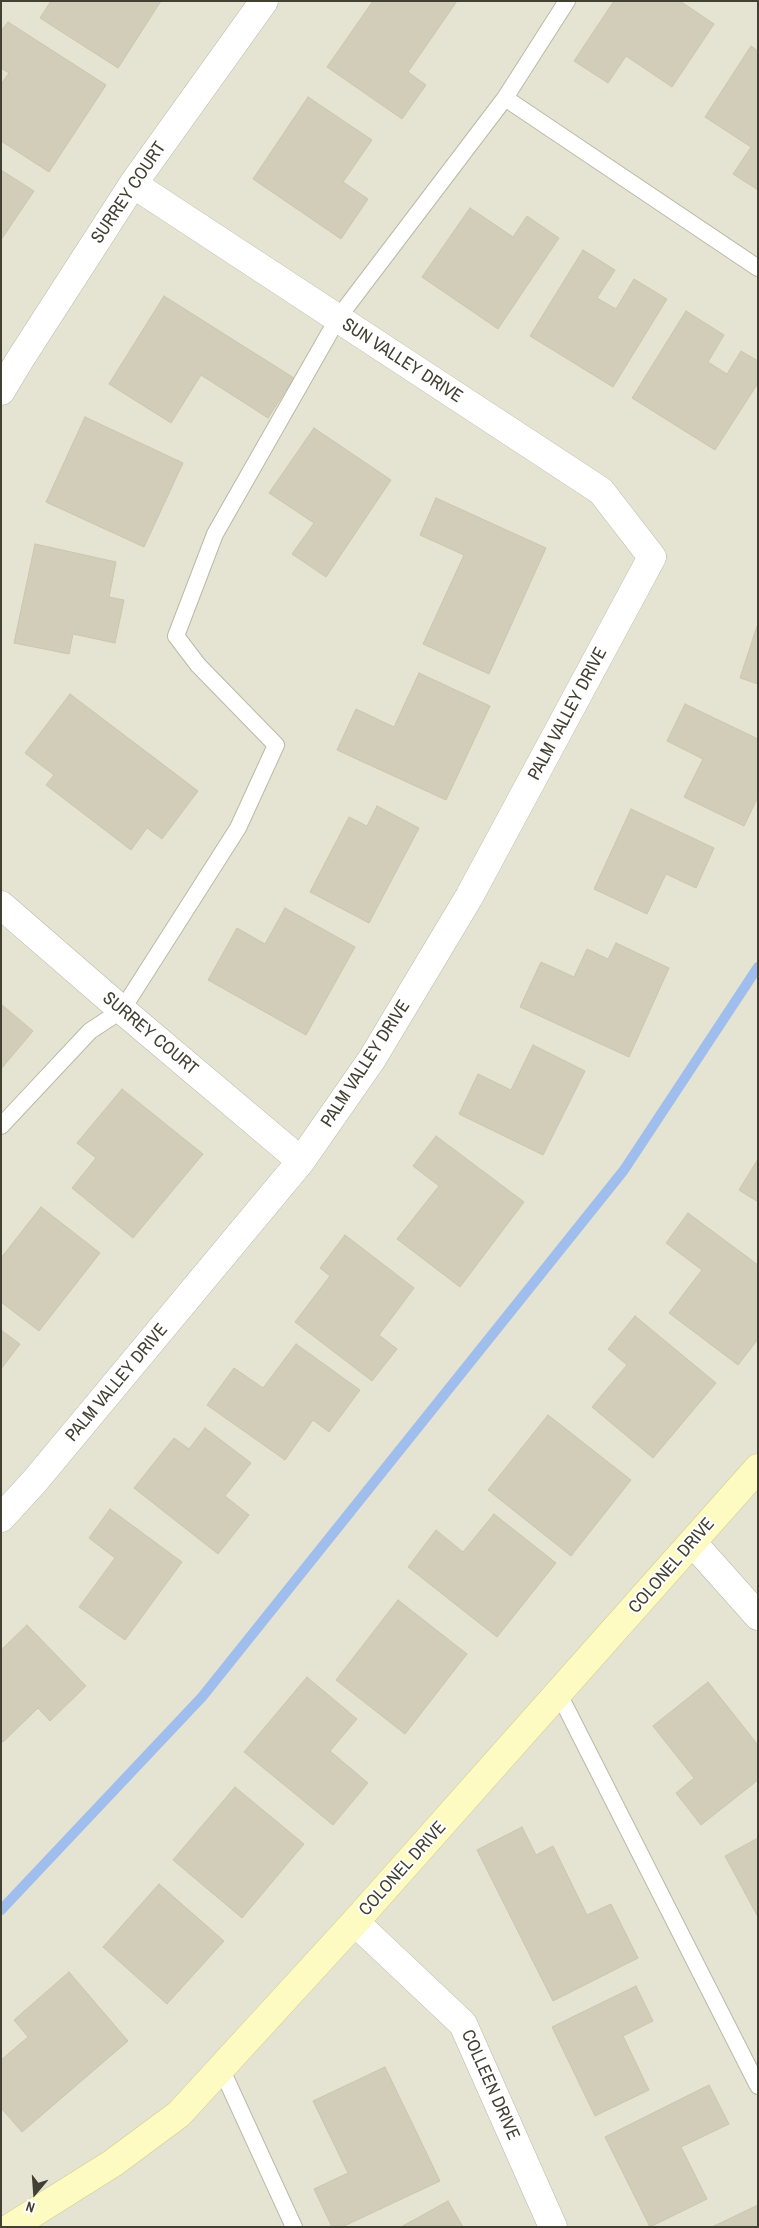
<!DOCTYPE html>
<html>
<head>
<meta charset="utf-8">
<style>
  body { margin:0 }
  #map { position:relative; width:759px; height:2228px; overflow:hidden; background:#f1f0e3; font-family:"Archivo Narrow",sans-serif }
  canvas { display:block }
  .frame { position:absolute; inset:0; border:2px solid #424033; pointer-events:none }
  .north { position:absolute; left:10px; top:2168px; width:50px; height:50px; -webkit-text-stroke:4px #fff; paint-order:stroke; rotate:198deg; font-size:14px; font-weight:700; line-height:20px; text-align:center; color:#424033 }
  .north::after { content:''; display:block; margin:auto; width:18px; height:22px; background:#424033; clip-path:polygon(50% 0,100% 100%,50% 72%,0 100%) }
</style>
</head>
<body>
<div id="map">
<canvas width="759" height="2228"></canvas>
<div class="frame"></div>
<div class="north">N</div>
</div>
<script>
const g = document.querySelector('canvas').getContext('2d');
g.lineJoin = 'round';
function fillPath(path, color) { g.fillStyle = color; g.fill(path, 'evenodd'); }
const shape = rows => new Path2D(rows.map(r => 'M' + r).join(''));
function stroke(path, color, width, dash) { g.strokeStyle = color; g.lineWidth = width; g.lineCap = dash ? 'butt' : 'round'; g.setLineDash(dash || []); g.stroke(path); }
function label(font, color, halo, rows, align = 'center') {
  g.font = font + ' "Archivo Narrow",sans-serif'; g.lineWidth = 4; g.setLineDash([]); g.textBaseline = 'middle'; g.strokeStyle = halo; g.fillStyle = color; for (const [text, x, y, turn = 0] of rows) {
    g.save(); g.translate(x, y); g.rotate((+turn || 0) * Math.PI / 180); g.textAlign = isNaN(turn) ? turn : align; if (halo) g.strokeText(text, 0, 0); g.fillText(text, 0, 0); g.restore();
  }
}
const residential = shape([
  [1,1,758,1,758,2227,1,2227]
]);
const stream = shape([
  [1,1910,202,1697,624,1170,758,967]
]);
const building = shape([
  [51,1,161,1,118,68,40,18,51,1],
  [373,1,457,1,408,72,426,85,402,119,327,67,373,1],
  [614,1,680,1,714,24,672,87,626,56,608,83,574,61,614,1],
  [8,22,106,85,49,172,1,141,1,84,9,73,1,68,1,31,8,22],
  [751,46,758,51,758,190,733,174,751,147,705,117,751,46],
  [308,97,372,140,343,182,368,199,341,239,253,179,308,97],
  [1,170,34,191,1,240,1,170],
  [470,208,513,237,527,216,559,238,498,329,422,277,470,208],
  [583,250,615,270,597,298,616,309,634,279,667,299,613,387,530,336,583,250],
  [164,296,294,378,268,418,201,375,171,423,109,384,164,296],
  [686,311,724,335,708,362,727,374,741,351,758,361,758,383,715,450,632,398,686,311],
  [85,417,183,463,144,547,46,502,85,417],
  [314,428,391,480,326,577,292,554,314,523,269,493,314,428],
  [436,498,546,548,489,674,423,644,464,555,420,535,436,498],
  [35,544,116,562,109,597,124,600,115,643,73,634,69,654,14,643,35,544],
  [758,623,758,684,740,678,758,623],
  [419,673,490,706,446,800,337,750,356,709,394,727,419,673],
  [70,694,198,791,162,839,147,828,131,850,46,785,54,775,25,753,70,694],
  [685,704,758,739,758,797,744,826,684,797,703,759,667,741,685,704],
  [377,806,419,828,369,923,310,892,349,817,367,826,377,806],
  [631,809,714,848,696,888,666,874,647,914,594,889,631,809],
  [285,908,355,947,306,1035,208,980,237,928,265,944,285,908],
  [616,943,669,968,629,1057,520,1007,541,962,574,977,587,949,608,959,616,943],
  [1,1004,33,1031,1,1069,1,1004],
  [533,1045,585,1071,543,1155,459,1114,478,1074,511,1090,533,1045],
  [122,1089,203,1154,133,1238,72,1188,96,1158,77,1143,122,1089],
  [436,1136,524,1202,460,1287,397,1239,439,1186,413,1166,436,1136],
  [758,1159,758,1202,739,1190,758,1159],
  [41,1207,100,1253,39,1331,1,1302,1,1258,41,1207],
  [688,1213,758,1265,758,1339,738,1365,669,1313,702,1270,666,1243,688,1213],
  [345,1235,414,1288,379,1335,397,1349,372,1381,295,1322,330,1276,320,1268,345,1235],
  [635,1316,716,1383,653,1458,592,1407,627,1365,608,1349,635,1316],
  [1,1330,20,1344,1,1369,1,1330],
  [296,1344,360,1390,329,1432,313,1420,285,1460,207,1405,234,1368,263,1388,296,1344],
  [548,1415,631,1480,571,1556,488,1490,548,1415],
  [205,1428,251,1463,225,1496,249,1515,218,1554,134,1488,174,1438,189,1449,205,1428],
  [110,1509,182,1562,125,1640,79,1607,115,1558,89,1538,110,1509],
  [494,1514,556,1563,497,1637,408,1567,436,1530,463,1552,494,1514],
  [398,1600,467,1654,405,1734,336,1680,398,1600],
  [27,1625,86,1686,50,1721,38,1708,3,1742,1,1740,1,1650,27,1625],
  [307,1677,357,1719,330,1751,368,1783,333,1825,244,1752,307,1677],
  [708,1682,758,1745,758,1780,701,1825,676,1793,694,1778,653,1726,708,1682],
  [235,1787,304,1844,242,1918,173,1860,235,1787],
  [522,1827,536,1855,553,1846,587,1915,611,1904,638,1958,553,2001,477,1850,522,1827],
  [758,1838,758,1917,725,1856,758,1838],
  [159,1884,224,1941,167,2004,103,1947,159,1884],
  [69,1972,128,2041,22,2132,1,2108,1,2060,28,2037,14,2020,69,1972],
  [636,1986,653,2021,623,2036,649,2090,595,2116,552,2027,636,1986],
  [385,2067,440,2181,342,2227,332,2227,314,2189,348,2173,313,2101,385,2067],
  [709,2085,729,2124,681,2147,707,2199,650,2227,605,2137,709,2085],
  [448,2201,463,2227,401,2227,448,2201],
  [758,2205,758,2227,712,2227,758,2205]
]);
const lane = shape([
  [505,98,758,268],
  [1,1126,90,1031,122,1010,238,828,276,745,198,665,176,636,215,534,338,318,505,98,567,1],
  [559,1694,758,2086],
  [221,2068,294,2227]
]);
const street = shape([
  [1,391,19,361,133,184,264,1],
  [1,905,122,1010,301,1161],
  [1,1518,34,1482,301,1161,372,1059,469,897,652,557,601,491,133,184],
  [693,1543,758,1616],
  [355,1922,463,2024,553,2227]
]);
const secondary = shape([
  [11,2227,113,2163,179,2114,355,1922,758,1468]
]);
const streetNames = [
  ["SURREY COURT",129,193,-56],
  ["SUN VALLEY DRIVE",402,361,33],
  ["PALM VALLEY DRIVE",568,714,-62],
  ["SURREY COURT",150,1034,40],
  ["PALM VALLEY DRIVE",366,1064,-57],
  ["PALM VALLEY DRIVE",117,1383,-50],
  ["COLONEL DRIVE",672,1566,-49],
  ["COLONEL DRIVE",403,1869,-48],
  ["COLLEEN DRIVE",490,2085,66]
];
fillPath(residential, '#e5e3d1');
stroke(stream, '#9fbded', 10);
fillPath(building, '#d2cdb9');
stroke(building, '#ccc7ac', 1);
stroke(lane, '#bcb9a6', 18);
stroke(street, '#bcb9a6', 29);
stroke(secondary, '#d0cd93', 29);
stroke(lane, '#fff', 16);
stroke(street, '#fff', 28);
stroke(secondary, '#fdfbc1', 28);
label('18px', '#424033', '#fff', streetNames);
</script>
</body>
</html>
